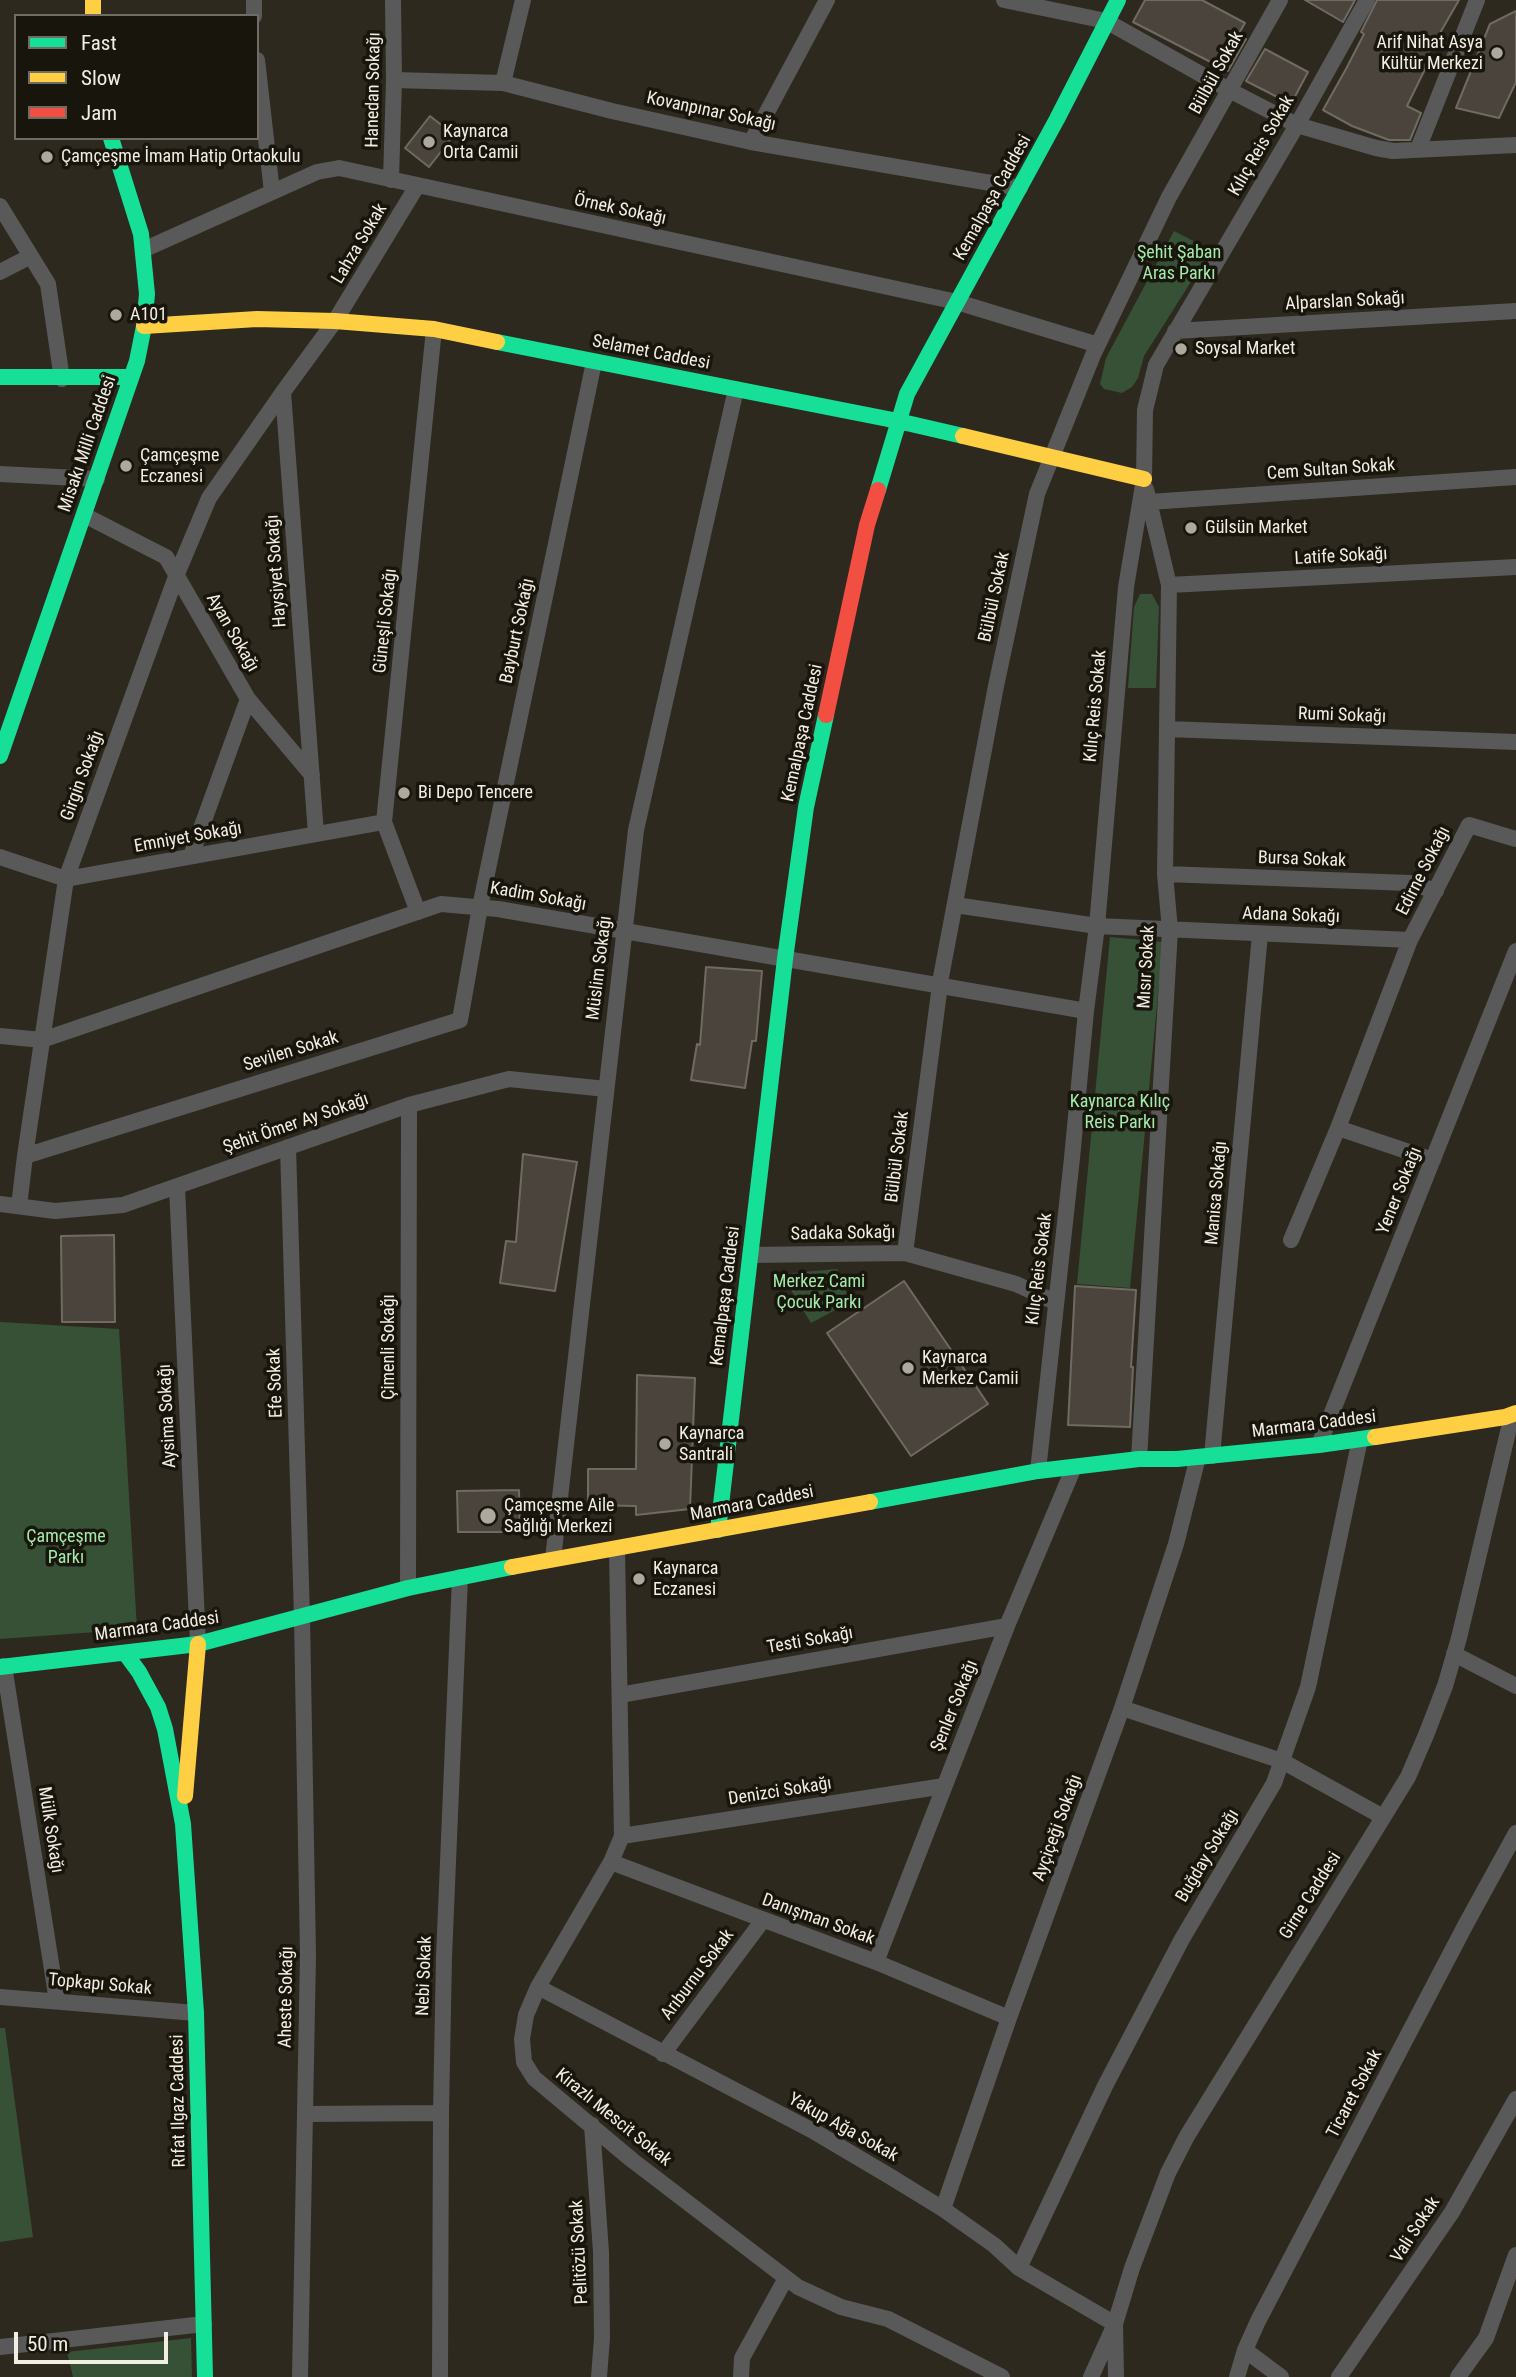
<!DOCTYPE html>
<html>
<head>
<meta charset="utf-8">
<style>
  body { margin:0 }
  #map { position:relative; width:1516px; height:2377px; overflow:hidden; background:#2d291f; font-family:"Roboto Condensed",sans-serif }
  canvas { display:block }
  .legend { position:absolute; left:14px; top:14px; width:245px; height:126px; box-sizing:border-box; background:#18150d; border:2px solid #706c63; margin:0; padding:9px 12px; list-style:none; font-size:21px; color:#f3eee3 }
  .legend li { display:flex; align-items:center; gap:14px; height:35px }
  .legend b { width:35px; border:2px solid #706c63 }
  .scale { position:absolute; left:14px; top:2332px; width:154px; height:32px; box-sizing:border-box; border:4px solid #f3eee3; border-top:0; padding-left:9px; font-size:21px; line-height:24px; white-space:nowrap; color:#f3eee3; -webkit-text-stroke:5px #18150d; paint-order:stroke }
</style>
</head>
<body>
<div id="map">
<canvas width="1516" height="2377"></canvas>
<ul class="legend">
<li><b style="height:9px;background:#16e098"></b>Fast</li>
<li><b style="height:9px;background:#ffcf43"></b>Slow</li>
<li><b style="height:9px;background:#f24e42"></b>Jam</li>
</ul>
<div class="scale">50 m</div>
</div>
<script>
const g = document.querySelector('canvas').getContext('2d');
g.lineJoin = 'round';
function fillPath(path, color) { g.fillStyle = color; g.fill(path, 'evenodd'); }
const shape = rows => new Path2D(rows.map(r => 'M' + r).join(''));
function stroke(path, color, width, dash) { g.strokeStyle = color; g.lineWidth = width; g.lineCap = dash ? 'butt' : 'round'; g.setLineDash(dash || []); g.stroke(path); }
function label(font, color, halo, rows, align = 'center') {
  g.font = font + ' "Roboto Condensed",sans-serif'; g.lineWidth = 7; g.setLineDash([]); g.textBaseline = 'middle'; g.strokeStyle = halo; g.fillStyle = color; for (const [text, x, y, turn = 0] of rows) {
    g.save(); g.translate(x, y); g.rotate((+turn || 0) * Math.PI / 180); g.textAlign = isNaN(turn) ? turn : align; if (halo) g.strokeText(text, 0, 0); g.fillText(text, 0, 0); g.restore();
  }
}
const green = shape([
  [1174,231,1211,250,1144,356,1138,378,1132,387,1122,393,1104,389,1100,384,1106,358],
  [1140,594,1152,594,1159,607,1156,688,1128,688,1134,607],
  [1110,937,1163,942,1130,1288,1077,1284],
  [837,1269,850,1302,811,1323,781,1274],
  [0,1322,119,1329,137,1629,0,1639],
  [0,2028,5,2028,33,2237,0,2242],
  [191,2338,192,2377,73,2377,67,2352]
]);
const building = shape([
  [1145,0,1202,0,1245,23,1238,35,1246,39,1228,71,1133,22,1145,0],
  [1305,0,1355,0,1343,22,1305,0],
  [1377,0,1459,0,1425,59,1429,61,1407,106,1421,113,1410,140,1389,140,1352,126,1323,110,1346,69,1364,34,1361,32,1377,0],
  [1516,11,1516,82,1499,118,1456,108,1490,24,1516,11],
  [1265,49,1308,72,1291,104,1246,81,1265,49],
  [430,116,454,135,429,167,405,148,430,116],
  [706,967,762,971,756,1041,752,1041,745,1088,691,1080,697,1044,700,1045,706,967],
  [523,1154,577,1162,555,1291,500,1283,506,1241,516,1242,523,1154],
  [114,1235,115,1322,62,1322,61,1236,114,1235],
  [904,1281,988,1404,911,1456,827,1333,904,1281],
  [1075,1286,1136,1290,1131,1367,1133,1367,1130,1427,1068,1425,1075,1286],
  [637,1375,695,1378,690,1509,636,1515,636,1506,588,1505,588,1469,636,1469,637,1375],
  [519,1490,520,1532,458,1532,457,1491,519,1490]
]);
const street = shape([
  [254,0,254,16],
  [1004,0,1106,21,1229,90,1297,125,1376,148,1393,151,1516,145],
  [257,60,272,192],
  [394,80,503,83,612,111,751,142,1020,188],
  [503,83,523,0],
  [751,142,827,0],
  [1418,149,1477,0],
  [391,180,394,80,393,0],
  [0,206,48,284,62,379],
  [143,250,317,172,339,168,957,302,1098,345],
  [0,272,31,256],
  [1175,331,1516,311],
  [0,474,97,479],
  [1149,502,1516,477],
  [84,515,166,557,248,699,191,856],
  [1169,585,1516,567],
  [248,699,312,775],
  [1167,729,1516,742],
  [316,834,283,392,335,321,417,186],
  [0,857,66,879,384,822],
  [1165,874,1410,883,1436,891],
  [955,905,1097,926,1410,940],
  [418,912,384,822,434,329],
  [0,1036,42,1040,441,904,498,909,1086,1011],
  [1338,1128,1433,1160],
  [288,1147,302,1617,308,1955,300,2377],
  [25,1156,460,1020,480,907,594,362],
  [177,1187,198,1644],
  [0,1204,55,1211,123,1205,409,1105,509,1079,606,1089],
  [19,1206,25,1156,66,879,177,574,209,498,283,392],
  [1291,1240,1338,1128,1410,940,1469,825,1516,839],
  [905,1253,941,977,996,686,1037,494,1093,355,1169,197,1280,0],
  [750,1255,905,1253,1016,1284,1055,1302],
  [1319,1445,1516,951],
  [1212,1456,1260,934],
  [1139,1459,1170,930,1165,874,1169,585,1146,489],
  [1038,1471,1072,1158,1086,1011,1097,926,1126,587,1144,479,1145,410,1156,365,1297,125,1367,0],
  [617,1549,622,1836,611,1862,538,1987,526,2015,522,2039,524,2062,534,2078,632,2160,798,2287,841,2307,888,2319,1002,2377],
  [553,1559,636,830,736,389],
  [408,1588,409,1105],
  [1454,1654,1516,1686],
  [4,1666,57,2001],
  [620,1695,1007,1626],
  [1122,1708,1282,1761,1383,1817],
  [622,1836,944,1786],
  [611,1862,876,1962,1009,2018],
  [876,1962,1007,1626,1074,1467],
  [538,1987,815,2132,891,2177,943,2209,994,2245,1019,2268,1115,2324,1116,2377],
  [0,1997,196,2013],
  [663,2054,763,1920],
  [305,2114,441,2113],
  [592,2125,601,2252,602,2338,599,2377],
  [943,2209,1009,2018,1122,1708,1176,1544,1198,1457],
  [1019,2268,1105,2086,1182,1939,1274,1783,1308,1687,1360,1439],
  [0,2347,204,2324],
  [1245,2350,1281,2377],
  [440,2377,441,2113,444,1957,460,1577],
  [741,2377,742,2358,786,2278],
  [1091,2377,1115,2324,1132,2268,1168,2173,1187,2136,1408,1777,1426,1735,1445,1686,1459,1638,1512,1415],
  [1237,2377,1245,2350,1258,2321,1466,1924,1516,1833],
  [1339,2377,1452,2212,1516,2099],
  [1458,2377,1486,2338,1516,2255]
]);
const fast = shape([
  [497,342,898,421,963,436],
  [0,377,131,377],
  [878,490,907,394,1057,119,1118,0],
  [0,756,137,361,144,326,147,294,141,234,111,138],
  [870,1502,1038,1471,1139,1459,1177,1459,1319,1445,1375,1437],
  [718,1530,785,959,806,807,826,715],
  [125,1653,139,1672,158,1707,165,1729,183,1824,196,2013,205,2377],
  [0,1667,198,1644,408,1588,512,1567]
]);
const slow = shape([
  [93,0,93,16],
  [144,326,257,319,335,321,434,329,497,342],
  [963,436,1144,479],
  [1375,1437,1505,1417,1516,1413],
  [512,1567,870,1502],
  [185,1796,198,1644]
]);
const jam = shape([
  [826,715,867,525,878,490]
]);
const markers = [
  [1497,53,7,"#aea99e"],
  [429,142,7,"#aea99e"],
  [47,157,7,"#aea99e"],
  [116,315,7,"#aea99e"],
  [1181,349,7,"#aea99e"],
  [126,466,7,"#aea99e"],
  [1191,528,7,"#aea99e"],
  [404,793,7,"#aea99e"],
  [908,1368,7,"#aea99e"],
  [665,1444,7,"#aea99e"],
  [488,1516,9,"#aea99e"],
  [639,1579,7,"#aea99e"]
];
const poiNames = [
  ["Arif Nihat Asya",1483,43,"right"],
  ["Kültür Merkezi",1483,64,"right"],
  ["Kaynarca",443,132],
  ["Orta Camii",443,153],
  ["Çamçeşme İmam Hatip Ortaokulu",61,157],
  ["A101",130,315],
  ["Soysal Market",1195,349],
  ["Çamçeşme",140,456],
  ["Eczanesi",140,477],
  ["Gülsün Market",1205,528],
  ["Bi Depo Tencere",418,793],
  ["Kaynarca",922,1358],
  ["Merkez Camii",922,1379],
  ["Kaynarca",679,1434],
  ["Santrali",679,1455],
  ["Çamçeşme Aile",504,1506],
  ["Sağlığı Merkezi",504,1527],
  ["Kaynarca",653,1569],
  ["Eczanesi",653,1590]
];
const streetNames = [
  ["Bülbül Sokak",1217,73,-61],
  ["Hanedan Sokağı",374,90,-89],
  ["Kovanpınar Sokağı",711,112,12],
  ["Kılıç Reis Sokak",1262,146,-60],
  ["Kemalpaşa Caddesi",993,198,-61],
  ["Örnek Sokağı",620,210,12],
  ["Lahza Sokak",360,244,-59],
  ["Alparslan Sokağı",1345,302,-3],
  ["Selamet Caddesi",651,353,11],
  ["Misakı Milli Caddesi",88,444,-71],
  ["Cem Sultan Sokak",1331,470,-4],
  ["Latife Sokağı",1341,557,-3],
  ["Haysiyet Sokağı",277,571,-94],
  ["Bülbül Sokak",995,597,-78],
  ["Güneşli Sokağı",386,621,-84],
  ["Bayburt Sokağı",518,631,-78],
  ["Ayan Sokağı",232,633,60],
  ["Kılıç Reis Sokak",1096,706,-85],
  ["Rumi Sokağı",1342,716,2],
  ["Kemalpaşa Caddesi",803,733,-78],
  ["Girgin Sokağı",83,776,-70],
  ["Emniyet Sokağı",188,838,-10],
  ["Bursa Sokak",1302,860,2],
  ["Edirne Sokağı",1424,871,-63],
  ["Kadim Sokağı",538,897,10],
  ["Adana Sokağı",1291,916,2],
  ["Mısır Sokak",1147,967,-87],
  ["Müslim Sokağı",600,968,-83],
  ["Sevilen Sokak",291,1052,-17],
  ["Şehit Ömer Ay Sokağı",296,1124,-19],
  ["Bülbül Sokak",898,1157,-83],
  ["Yener Sokağı",1400,1191,-68],
  ["Manisa Sokağı",1217,1193,-85],
  ["Sadaka Sokağı",843,1234,-1],
  ["Kılıç Reis Sokak",1040,1269,-83],
  ["Kemalpaşa Caddesi",726,1296,-83],
  ["Çimenli Sokağı",389,1347,-90],
  ["Efe Sokak",276,1383,-92],
  ["Aysima Sokağı",168,1416,-93],
  ["Marmara Caddesi",1314,1425,-7],
  ["Marmara Caddesi",752,1504,-11],
  ["Marmara Caddesi",157,1627,-8],
  ["Testi Sokağı",810,1641,-10],
  ["Şenler Sokağı",955,1706,-68],
  ["Denizci Sokağı",780,1792,-9],
  ["Ayçiçeği Sokağı",1058,1828,-70],
  ["Mülk Sokağı",50,1830,81],
  ["Buğday Sokağı",1208,1856,-59],
  ["Girne Caddesi",1311,1896,-58],
  ["Danışman Sokak",818,1920,20],
  ["Arıburnu Sokak",698,1975,-53],
  ["Nebi Sokak",425,1976,-88],
  ["Topkapı Sokak",100,1985,5],
  ["Aheste Sokağı",287,1997,-89],
  ["Ticaret Sokak",1355,2094,-62],
  ["Rıfat Ilgaz Caddesi",179,2101,-91],
  ["Kirazlı Mescit Sokak",613,2118,39],
  ["Yakup Ağa Sokak",843,2128,29],
  ["Vali Sokak",1416,2230,-57],
  ["Pelitözü Sokak",580,2252,-93]
];
const parkNames = [
  ["Şehit Şaban",1179,253],
  ["Aras Parkı",1179,274],
  ["Kaynarca Kılıç",1120,1102],
  ["Reis Parkı",1120,1123],
  ["Merkez Cami",819,1282],
  ["Çocuk Parkı",819,1303],
  ["Çamçeşme",66,1537],
  ["Parkı",66,1558]
];
fillPath(green, '#365136');
fillPath(building, '#4a443d');
stroke(building, '#706a62', 2);
stroke(street, '#5a595a', 16);
stroke(fast, '#16e098', 16);
stroke(slow, '#ffcf43', 16);
stroke(jam, '#f24e42', 16);
for (const [x, y, r, color] of markers) { const dot = new Path2D(); dot.arc(x, y, r, 0, 2 * Math.PI); g.fillStyle = color; g.fill(dot); stroke(dot, '#18150d', 2.5); }
label('18px', '#f3eee3', '#18150d', poiNames, 'left');
label('18px', '#f3eee3', '#18150d', streetNames);
label('18px', '#a3ebaa', '#18150d', parkNames);
</script>
</body>
</html>
